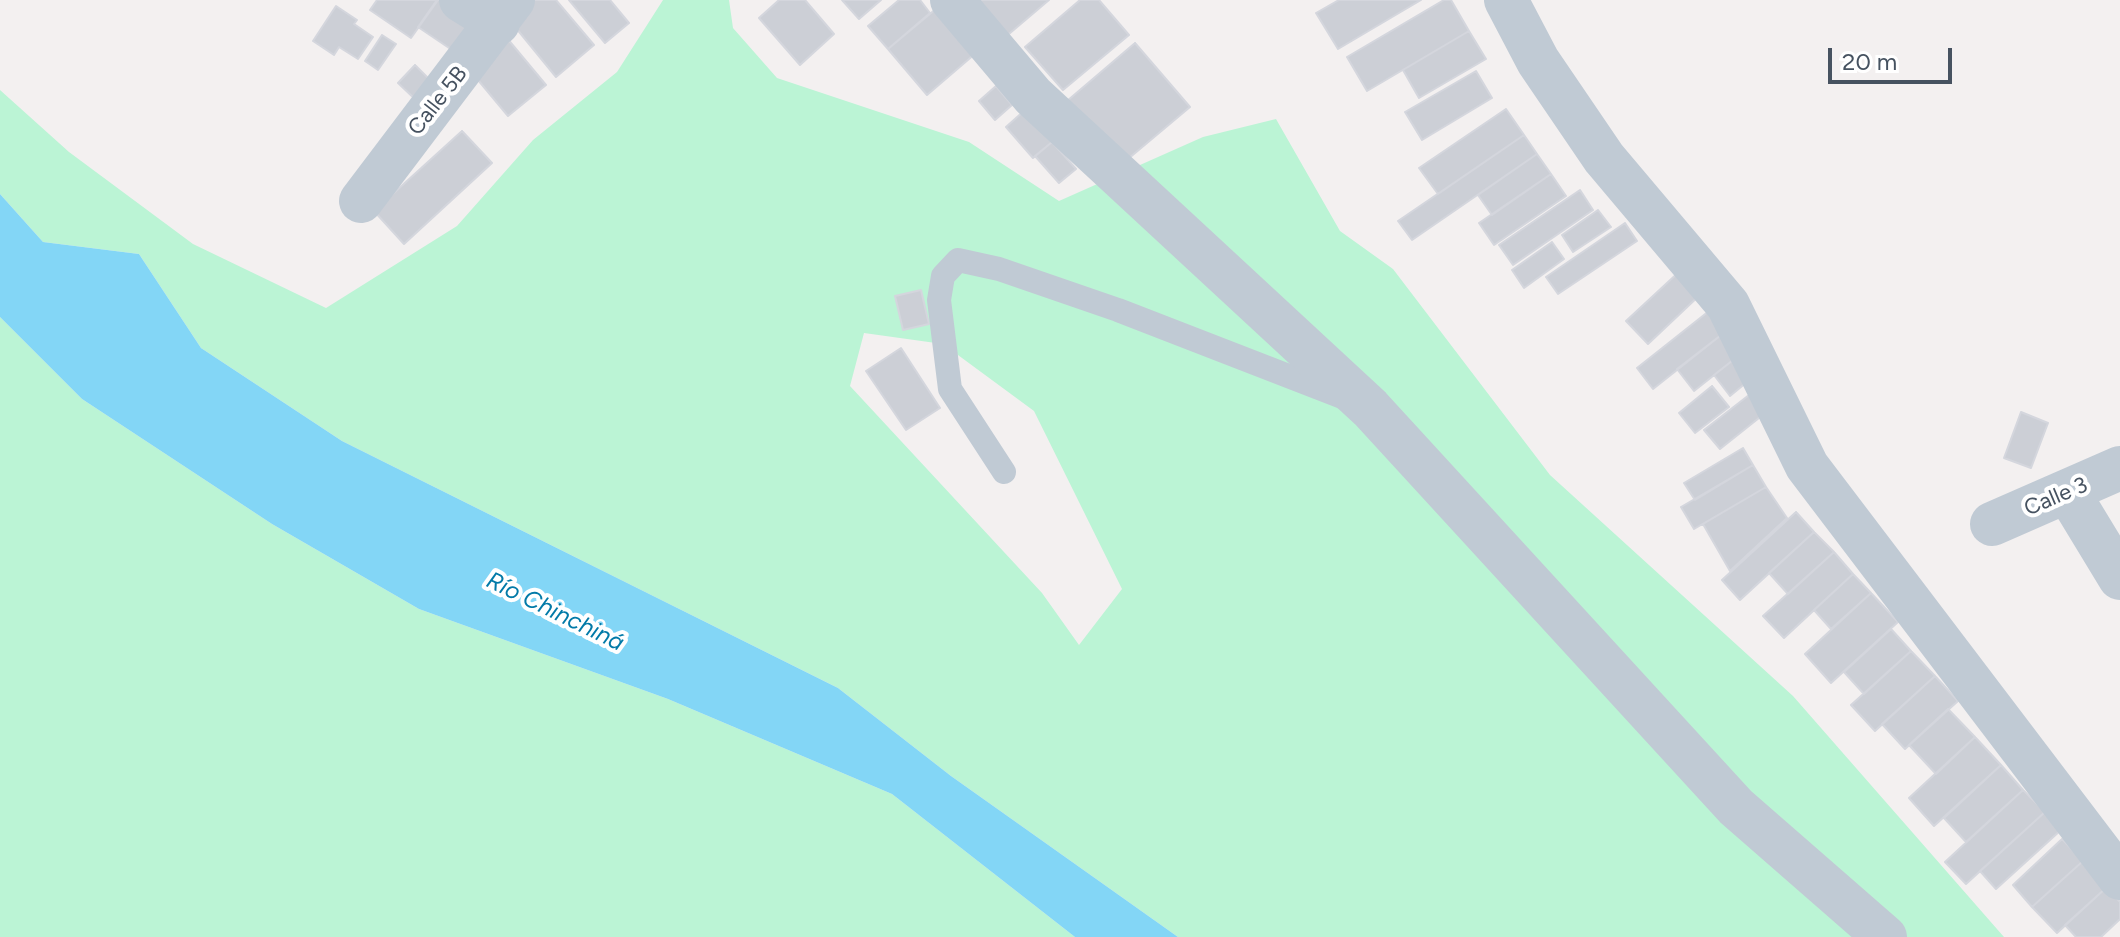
<!DOCTYPE html>
<html>
<head>
<meta charset="utf-8">
<style>
  body { margin:0 }
  #map { position:relative; width:2120px; height:937px; overflow:hidden; background:#f3f0f0; font-family:Figtree,sans-serif }
  canvas { display:block }
  .scale { position:absolute; left:1828px; top:48px; width:124px; height:36px; box-sizing:border-box; border:4px solid #465260; border-top:0; padding-left:10px; font-size:24px; line-height:28px; white-space:nowrap; color:#465260; -webkit-text-stroke:6px #fff; paint-order:stroke }
</style>
</head>
<body>
<div id="map">
<canvas width="2120" height="937"></canvas>
<div class="scale">20 m</div>
</div>
<script>
const g = document.querySelector('canvas').getContext('2d');
g.lineJoin = 'round';
function fillPath(path, color) { g.fillStyle = color; g.fill(path, 'evenodd'); }
const shape = rows => new Path2D(rows.map(r => 'M' + r).join(''));
function stroke(path, color, width, dash) { g.strokeStyle = color; g.lineWidth = width; g.lineCap = dash ? 'butt' : 'round'; g.setLineDash(dash || []); g.stroke(path); }
function label(font, color, halo, rows, align = 'center') {
  g.font = font + ' Figtree,sans-serif'; g.lineWidth = 8; g.setLineDash([]); g.textBaseline = 'middle'; g.strokeStyle = halo; g.fillStyle = color; for (const [text, x, y, turn = 0] of rows) {
    g.save(); g.translate(x, y); g.rotate((+turn || 0) * Math.PI / 180); g.textAlign = isNaN(turn) ? turn : align; if (halo) g.strokeText(text, 0, 0); g.fillText(text, 0, 0); g.restore();
  }
}
const green = shape([
  [663,0,729,0,733,28,777,78,969,142,1059,201,1203,137,1276,119,1340,231,1393,269,1550,475,1793,696,2004,937,1178,937,951,776,838,688,342,441,201,348,139,254,43,242,0,194,0,90,69,152,193,244,326,308,457,226,533,140,617,72],
  [864,333,943,344,1034,411,1122,589,1079,645,1042,593,850,386],
  [0,317,82,399,272,524,419,609,668,699,892,794,1075,937,0,937]
]);
const water = shape([
  [0,194,43,242,139,254,201,348,342,441,838,688,951,776,1178,937,1075,937,892,794,668,699,419,609,272,524,82,399,0,317]
]);
const building = shape([
  [377,0,438,0,411,38,370,10,377,0],
  [437,0,445,0,479,17,455,52,418,27,437,0],
  [527,0,556,0,594,45,556,77,507,17,527,0],
  [569,0,610,0,629,23,605,43,569,0],
  [779,0,805,0,834,34,800,65,759,18,779,0],
  [842,0,881,0,859,19,842,0],
  [899,0,920,0,930,13,888,49,868,26,899,0],
  [970,0,1049,0,1003,39,970,0],
  [1080,0,1099,0,1129,35,1063,90,1025,47,1080,0],
  [1339,0,1421,0,1338,49,1316,13,1339,0],
  [1444,0,1451,0,1469,31,1367,91,1347,57,1444,0],
  [336,6,357,20,354,24,373,37,358,59,339,47,334,55,313,41,336,6],
  [937,8,976,53,927,95,888,49,937,8],
  [1469,31,1486,59,1419,98,1403,70,1469,31],
  [382,35,396,44,378,70,365,61,382,35],
  [506,37,546,85,508,116,468,68,506,37],
  [1135,43,1190,107,1122,164,1067,101,1135,43],
  [415,65,433,83,417,101,398,83,415,65],
  [1476,71,1492,98,1422,140,1405,112,1476,71],
  [996,86,1012,105,995,120,979,101,996,86],
  [1506,109,1524,135,1438,194,1419,168,1506,109],
  [1025,110,1052,142,1033,158,1006,127,1025,110],
  [462,131,492,163,404,244,374,211,462,131],
  [1524,135,1537,154,1412,240,1398,221,1524,135],
  [1052,142,1076,169,1059,183,1035,156,1052,142],
  [1537,154,1551,174,1492,215,1478,195,1537,154],
  [1551,174,1566,196,1494,245,1479,223,1551,174],
  [1580,190,1593,210,1513,265,1499,245,1580,190],
  [1598,210,1611,227,1573,252,1562,235,1598,210],
  [1625,223,1637,241,1558,294,1546,277,1625,223],
  [1552,242,1564,259,1524,288,1512,270,1552,242],
  [1681,270,1702,293,1648,344,1626,321,1681,270],
  [921,290,929,324,903,330,895,296,921,290],
  [1709,311,1725,332,1653,389,1637,368,1709,311],
  [1725,332,1742,353,1694,391,1677,369,1725,332],
  [901,348,940,408,906,430,866,371,901,348],
  [1742,353,1758,373,1730,396,1714,375,1742,353],
  [1712,386,1729,407,1695,433,1679,413,1712,386],
  [1749,395,1764,414,1720,449,1704,430,1749,395],
  [2021,412,2048,423,2031,468,2004,458,2021,412],
  [1743,448,1753,465,1695,500,1684,483,1743,448],
  [1753,465,1766,487,1694,529,1681,507,1753,465],
  [1766,487,1787,518,1730,571,1703,524,1766,487],
  [1796,512,1814,532,1740,600,1722,580,1796,512],
  [1814,532,1834,552,1788,594,1769,573,1814,532],
  [1834,552,1853,574,1784,638,1763,616,1834,552],
  [1853,574,1871,593,1831,629,1814,610,1853,574],
  [1871,593,1898,622,1831,683,1805,654,1871,593],
  [1891,629,1911,651,1864,694,1844,672,1891,629],
  [1911,651,1935,676,1875,731,1851,705,1911,651],
  [1935,676,1958,701,1905,749,1882,724,1935,676],
  [1948,709,1975,737,1936,774,1909,745,1948,709],
  [1975,737,2001,765,1934,826,1909,798,1975,737],
  [2001,765,2023,790,1966,842,1944,818,2001,765],
  [2023,790,2045,812,1966,884,1945,862,2023,790],
  [2045,812,2061,830,1996,889,1980,871,2045,812],
  [2062,839,2083,861,2032,907,2013,885,2062,839],
  [2083,861,2107,887,2057,933,2032,907,2083,861],
  [2107,887,2120,902,2120,919,2101,937,2076,937,2065,925,2107,887]
]);
const service = shape([
  [1004,472,950,389,939,300,943,276,958,260,999,269,1118,310,1345,398]
]);
const minor = shape([
  [461,0,498,23],
  [952,0,1033,96,1370,408,1736,807,1885,937],
  [1506,0,1538,61,1604,158,1728,305,1807,466,2120,878],
  [361,201,513,0],
  [2069,494,2120,578],
  [1992,524,2120,468]
]);
const streetNames = [
  ["Calle 5B",438,101,-52],
  ["Calle 3",2056,497,-23]
];
const waterNames = [
  ["Río Chinchiná",555,612,26]
];
fillPath(green, '#bbf4d5');
fillPath(water, '#83d6f6');
fillPath(building, '#cccfd6');
stroke(building, '#d4d6dd', 2);
stroke(service, '#c0cad4', 24);
stroke(minor, '#c0cad4', 44);
label('22px', '#465260', '#fff', streetNames);
label('italic 24px', '#027aa8', '#fff', waterNames);
</script>
</body>
</html>
